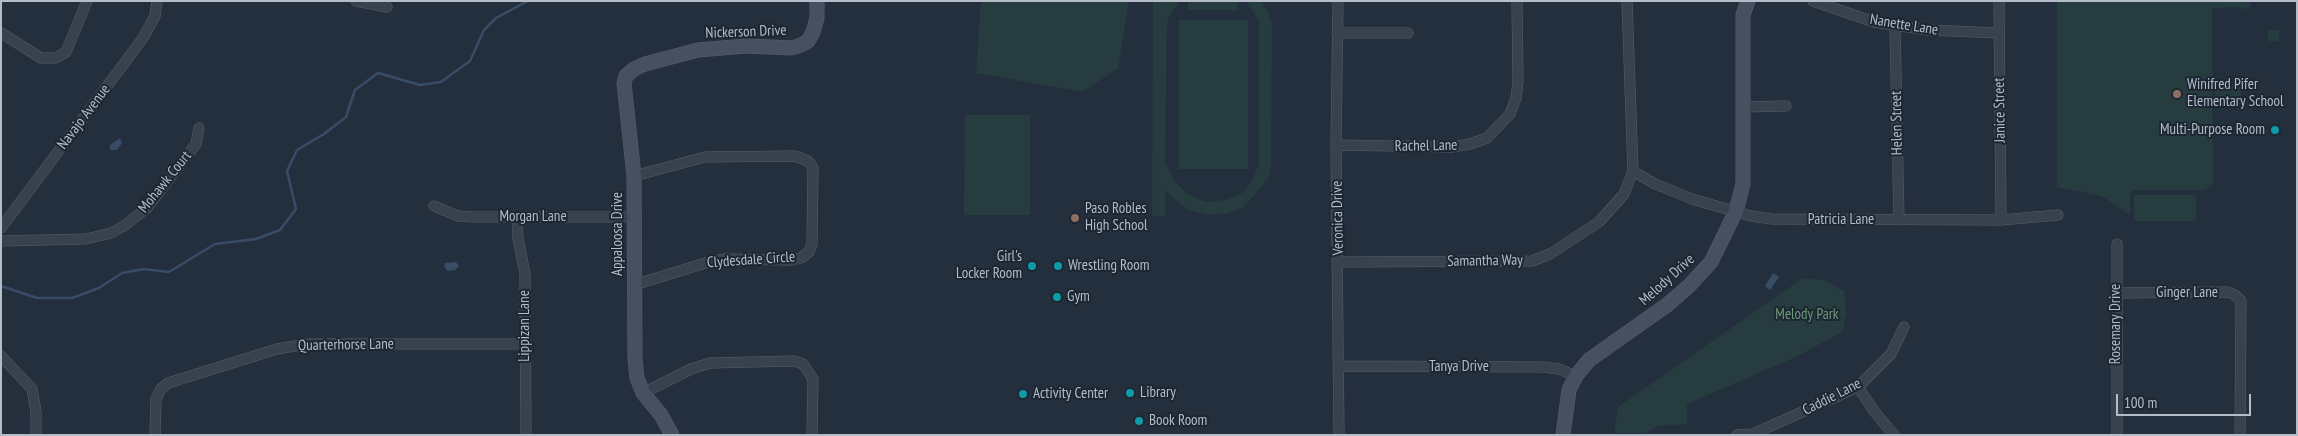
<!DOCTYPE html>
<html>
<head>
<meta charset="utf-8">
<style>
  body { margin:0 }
  #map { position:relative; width:2298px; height:436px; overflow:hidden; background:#242f3e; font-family:"PT Sans Narrow",sans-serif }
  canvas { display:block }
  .frame { position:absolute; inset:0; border:2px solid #b4bcc9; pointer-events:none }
  .scale { position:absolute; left:2116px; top:394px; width:135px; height:22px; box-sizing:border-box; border:2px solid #b4bcc9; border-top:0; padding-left:6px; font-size:15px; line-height:18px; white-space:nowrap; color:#b4bcc9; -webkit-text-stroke:4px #1d2633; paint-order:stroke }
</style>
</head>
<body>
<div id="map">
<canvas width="2298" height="436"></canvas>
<div class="frame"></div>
<div class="scale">100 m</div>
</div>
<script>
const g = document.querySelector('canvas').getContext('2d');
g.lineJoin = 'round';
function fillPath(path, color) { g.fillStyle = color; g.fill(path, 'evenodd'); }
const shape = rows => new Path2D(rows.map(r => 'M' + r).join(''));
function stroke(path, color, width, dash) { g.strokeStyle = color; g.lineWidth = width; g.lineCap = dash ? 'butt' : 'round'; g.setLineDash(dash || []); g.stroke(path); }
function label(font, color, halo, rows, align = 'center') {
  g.font = font + ' "PT Sans Narrow",sans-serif'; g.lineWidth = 4; g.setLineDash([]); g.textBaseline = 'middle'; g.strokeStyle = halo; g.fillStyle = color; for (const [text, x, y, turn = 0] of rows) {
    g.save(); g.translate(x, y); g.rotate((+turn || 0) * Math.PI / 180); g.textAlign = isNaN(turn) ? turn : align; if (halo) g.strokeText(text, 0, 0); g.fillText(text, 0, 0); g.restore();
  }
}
const green = shape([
  [981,1,1129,1,1118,68,1083,92,976,73],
  [1153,1,1180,1,1169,16,1167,24,1165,162,1173,179,1187,194,1206,202,1225,200,1244,192,1253,179,1259,163,1259,20,1245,1,1261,1,1268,11,1272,25,1271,167,1268,179,1244,207,1228,213,1209,215,1188,210,1165,191,1165,216,1152,216],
  [1188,1,1238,1,1238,10,1188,10],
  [2057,1,2250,1,2250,7,2247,9,2244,9,2243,7,2212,8,2213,183,2205,190,2131,190,2130,215,2102,196,2057,187],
  [1179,20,1248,20,1248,169,1179,169],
  [2268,30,2279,30,2279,41,2268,41],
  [2221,84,2241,84,2241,104,2215,104,2215,88,2221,88],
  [965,115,1030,115,1030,215,964,215],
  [2134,195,2196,195,2196,221,2134,221],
  [1803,278,1824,280,1844,291,1846,314,1842,332,1796,357,1687,404,1687,424,1658,426,1646,433,1614,433,1618,407]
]);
const water = shape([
  [120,138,122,143,117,150,110,150,110,145],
  [456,262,459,266,455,270,447,271,444,266,445,263],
  [1773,273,1779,277,1770,290,1765,286]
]);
const stream = shape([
  [1,286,37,298,72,298,99,288,122,273,144,269,169,272,215,244,256,239,280,230,296,209,287,171,297,150,324,134,346,117,355,90,378,73,420,85,441,82,470,61,484,30,496,18,528,1]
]);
const street = shape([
  [356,1,387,7],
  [1338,1,1336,145,1339,435],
  [1813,1,1874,22,1928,30,1999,33],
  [1999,1,2001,220],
  [1895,26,1899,220],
  [1,33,41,58,56,58,66,52,87,1],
  [1337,33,1408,33],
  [1742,107,1786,106],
  [1336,145,1452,147,1470,144,1487,138,1510,114,1516,98,1518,82,1517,1],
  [1633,171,1655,184,1692,199,1751,216,1772,219,2001,220,2058,215],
  [634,176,705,157,795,156,808,161,813,168,812,244,809,252,801,258,792,260,725,259,712,261,634,285],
  [434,206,458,216,473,217,635,217],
  [517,217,518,238,525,274,526,435],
  [1,228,143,38,155,16,157,1],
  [1,241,86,239,111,233,124,226,147,208,196,144,199,128],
  [1338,262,1532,261,1550,254,1599,222,1624,194,1633,171,1627,1],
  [2116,293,2228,292,2235,295,2241,301,2240,435],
  [1,356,32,389,36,412,36,435],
  [1340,366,1543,367,1559,369,1576,376],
  [1858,387,1874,411,1894,435],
  [643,393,691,369,710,363,794,361,803,364,813,379,812,435],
  [155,435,156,399,161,389,168,383,277,349,307,344,525,344],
  [1737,435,1753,434,1858,387,1891,354,1904,327],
  [2117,435,2117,244]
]);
const secondary = shape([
  [672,435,661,415,643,393,637,378,635,360,634,176,624,83,626,76,634,69,645,64,698,50,746,46,792,48,801,45,808,41,813,32,817,18,817,1],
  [1563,435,1569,390,1576,376,1589,360,1667,305,1689,286,1711,262,1736,211,1743,184,1743,15,1748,1]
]);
const markers = [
  [2177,94,5,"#8d6e63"],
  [2275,130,5,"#0f9aa8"],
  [1075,218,5,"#8d6e63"],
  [1032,266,5,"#0f9aa8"],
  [1058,266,5,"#0f9aa8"],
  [1057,297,5,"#0f9aa8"],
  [1130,393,5,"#0f9aa8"],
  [1023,394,5,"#0f9aa8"],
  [1139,421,5,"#0f9aa8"]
];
const streetNames = [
  ["Nanette Lane",1904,25,9],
  ["Nickerson Drive",746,32,-2],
  ["Janice Street",2000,110,-91],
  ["Navajo Avenue",84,117,-53],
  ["Helen Street",1897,123,-91],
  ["Rachel Lane",1426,146,-1],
  ["Mohawk Court",165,182,-51],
  ["Morgan Lane",533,217],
  ["Veronica Drive",1338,218,-91],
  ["Patricia Lane",1841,220],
  ["Appaloosa Drive",618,234,-90],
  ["Clydesdale Circle",751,260,-4],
  ["Samantha Way",1485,261,-1],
  ["Melody Drive",1667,280,-42],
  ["Ginger Lane",2187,293],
  ["Rosemary Drive",2116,324,-90],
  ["Lippizan Lane",525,326,-90],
  ["Quarterhorse Lane",346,345,-1],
  ["Tanya Drive",1459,367],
  ["Caddie Lane",1832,397,-27]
];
const poiNames = [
  ["Winifred Pifer",2187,85],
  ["Elementary School",2187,102],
  ["Multi-Purpose Room",2265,130,"right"],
  ["Paso Robles",1085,209],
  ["High School",1085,226],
  ["Girl's",1022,257,"right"],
  ["Locker Room",1022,274,"right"],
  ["Wrestling Room",1068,266],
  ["Gym",1067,297],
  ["Library",1140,393],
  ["Activity Center",1033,394],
  ["Book Room",1149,421]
];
const parkNames = [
  ["Melody Park",1807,315]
];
fillPath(green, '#263c3f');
fillPath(water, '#394c67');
stroke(stream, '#394c67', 2.5);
stroke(street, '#565f6c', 11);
stroke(secondary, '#565f6c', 15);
stroke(street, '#38414e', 10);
stroke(secondary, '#465061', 14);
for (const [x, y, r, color] of markers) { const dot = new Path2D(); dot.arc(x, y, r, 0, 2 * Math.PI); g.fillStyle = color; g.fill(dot); stroke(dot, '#1d2633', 2); }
label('15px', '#b4bcc9', '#1d2633', streetNames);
label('15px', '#b4bcc9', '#1d2633', poiNames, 'left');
label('15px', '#6b9a76', '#1d2633', parkNames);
</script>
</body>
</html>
